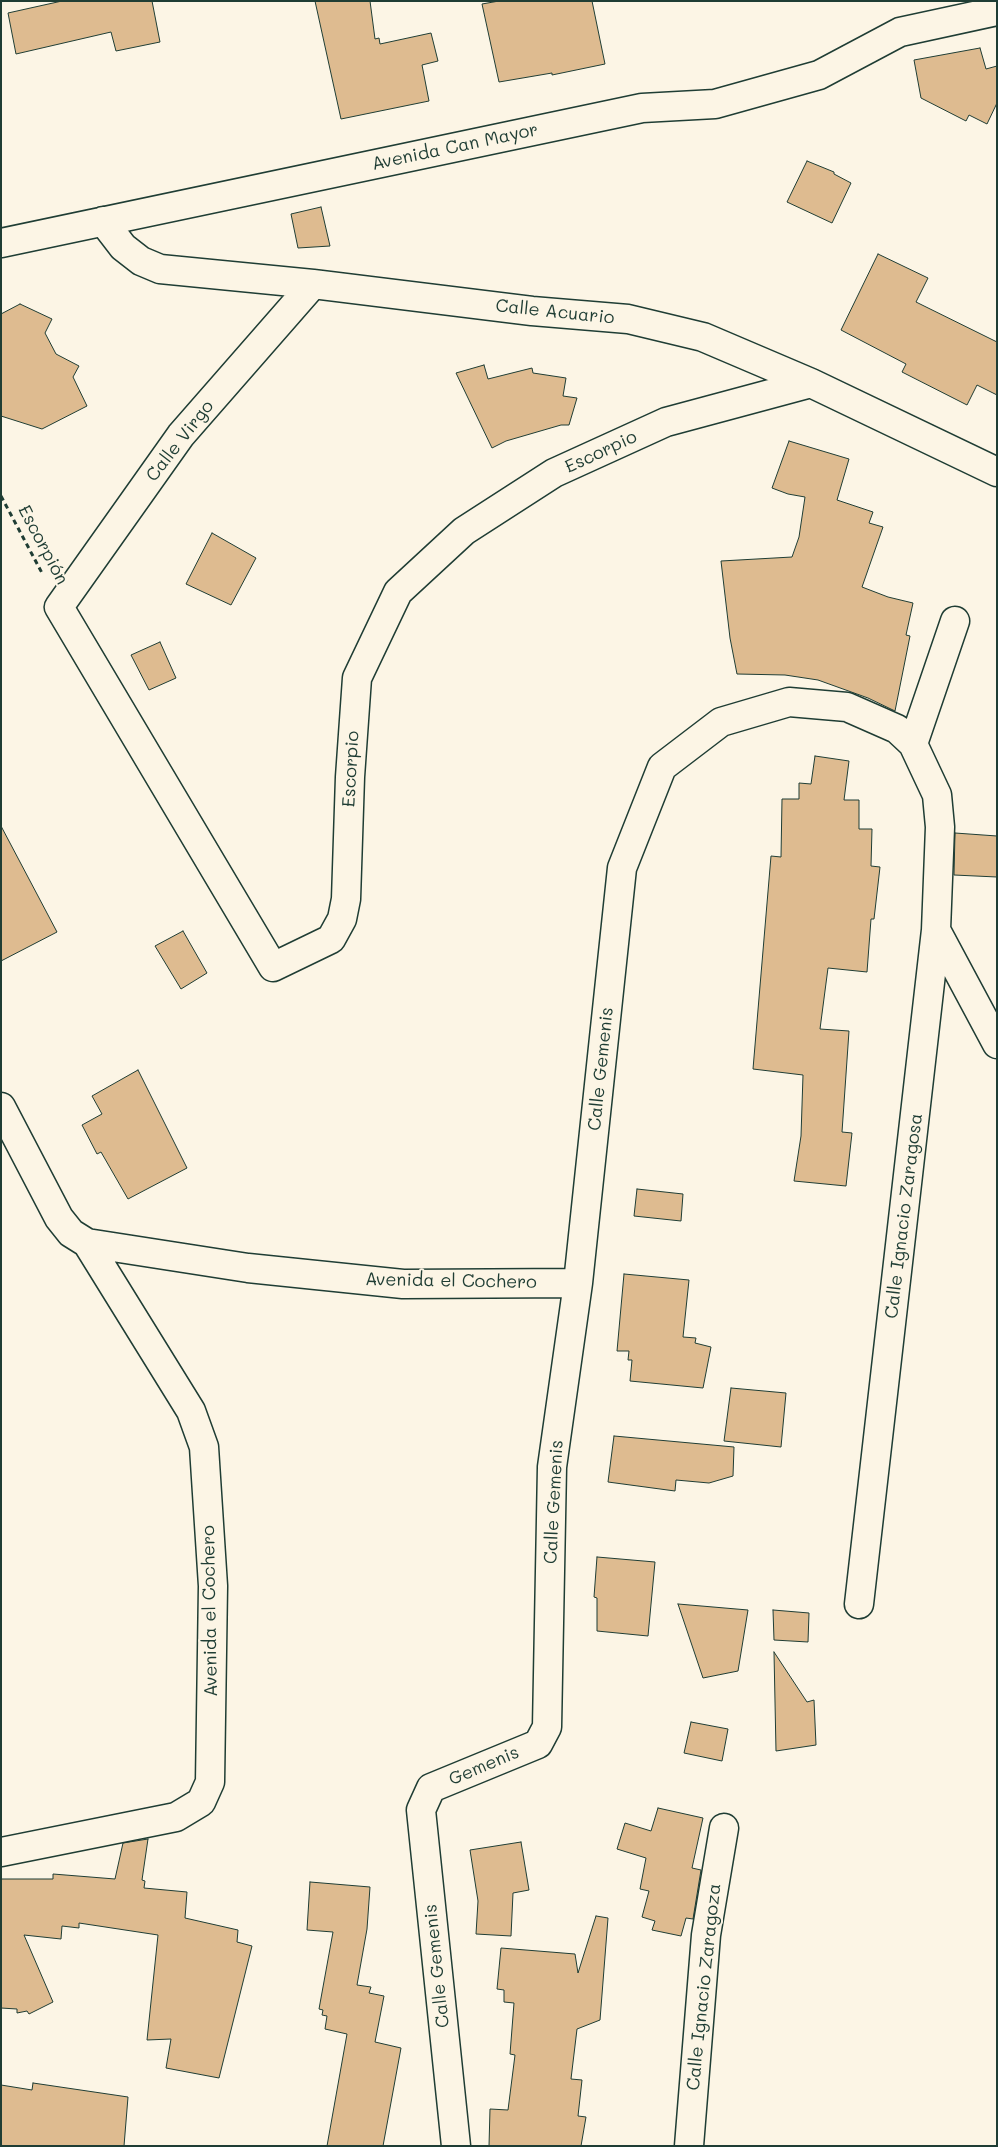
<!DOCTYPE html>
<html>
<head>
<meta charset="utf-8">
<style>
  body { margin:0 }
  #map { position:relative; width:998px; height:2147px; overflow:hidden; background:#fcf5e5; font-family:Mali,sans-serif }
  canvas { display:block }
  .frame { position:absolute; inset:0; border:2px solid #1f3d34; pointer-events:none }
</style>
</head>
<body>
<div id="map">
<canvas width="998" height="2147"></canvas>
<div class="frame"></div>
</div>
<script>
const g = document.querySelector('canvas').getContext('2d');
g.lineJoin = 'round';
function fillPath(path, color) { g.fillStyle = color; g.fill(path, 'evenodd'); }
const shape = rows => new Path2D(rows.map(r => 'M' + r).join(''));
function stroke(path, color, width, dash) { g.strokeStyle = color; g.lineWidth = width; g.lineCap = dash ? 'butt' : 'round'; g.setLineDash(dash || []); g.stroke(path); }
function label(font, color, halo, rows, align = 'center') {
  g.font = font + ' Mali,sans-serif'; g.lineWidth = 4; g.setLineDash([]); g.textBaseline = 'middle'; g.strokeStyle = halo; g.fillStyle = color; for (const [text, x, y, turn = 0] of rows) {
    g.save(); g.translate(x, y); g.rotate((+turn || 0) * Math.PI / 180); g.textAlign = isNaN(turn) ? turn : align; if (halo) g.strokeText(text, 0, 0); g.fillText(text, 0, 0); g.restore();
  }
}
const building = shape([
  [62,1,152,1,160,42,116,51,111,32,16,54,8,13,62,1],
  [315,1,370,1,375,39,379,38,380,44,431,33,438,61,422,65,429,101,341,119,315,1],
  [499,1,592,1,605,64,552,75,552,73,499,82,482,4,499,1],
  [980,48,986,69,997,66,997,103,987,124,969,115,966,121,921,98,914,60,980,48],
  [807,161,834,172,834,174,851,183,832,223,787,202,807,161],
  [321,207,330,246,298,248,291,214,321,207],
  [878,254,928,278,916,302,997,342,997,395,977,385,967,405,902,372,906,364,841,330,878,254],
  [20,304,52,319,45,333,56,354,79,366,73,377,87,406,42,429,1,416,1,314,20,304],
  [484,365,488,379,532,368,533,373,566,378,563,396,577,398,569,425,561,425,506,441,492,448,456,373,484,365],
  [789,441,849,459,837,500,873,512,869,523,883,527,862,587,888,597,913,603,906,635,910,636,895,711,868,698,818,680,785,675,737,674,730,638,721,561,792,557,799,537,805,497,788,494,772,488,789,441],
  [212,533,256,558,231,605,186,584,212,533],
  [160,642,176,678,149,690,131,655,160,642],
  [815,756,849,761,844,800,859,800,859,829,872,829,871,866,880,867,874,919,871,919,867,972,828,968,820,1029,849,1031,842,1132,852,1133,846,1186,794,1181,801,1136,803,1075,753,1069,771,856,781,857,782,799,799,799,799,783,811,784,815,756],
  [1,826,57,932,1,961,1,826],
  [955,833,997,836,997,877,954,875,955,833],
  [183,931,207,973,181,989,155,946,183,931],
  [138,1070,187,1168,128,1199,101,1152,97,1154,82,1125,102,1114,92,1096,138,1070],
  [637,1189,683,1194,681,1221,634,1216,637,1189],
  [624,1274,689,1280,683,1337,696,1338,695,1343,711,1347,703,1388,630,1381,632,1360,628,1360,629,1351,617,1351,624,1274],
  [731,1388,786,1393,781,1447,724,1441,731,1388],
  [614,1436,734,1447,733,1476,709,1483,676,1480,675,1491,608,1482,614,1436],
  [597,1557,655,1562,648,1636,597,1631,597,1598,594,1597,597,1557],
  [678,1604,748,1610,738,1671,703,1678,678,1604],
  [773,1610,809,1613,808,1642,774,1640,773,1610],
  [774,1652,807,1702,814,1700,816,1745,776,1751,774,1652],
  [691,1722,728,1729,722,1761,684,1753,691,1722],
  [658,1808,703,1818,692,1868,701,1870,693,1919,686,1918,681,1936,652,1930,655,1921,642,1917,649,1891,640,1889,646,1858,617,1849,625,1823,651,1831,658,1808],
  [148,1839,142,1880,145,1881,144,1888,187,1892,185,1918,238,1930,237,1942,252,1946,219,2078,166,2068,171,2039,147,2040,158,1935,79,1923,79,1928,62,1926,61,1939,24,1935,53,2002,29,2014,27,2011,17,2013,17,2009,1,2008,1,1879,53,1879,53,1874,115,1879,123,1843,148,1839],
  [521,1842,529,1890,513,1893,511,1936,476,1934,478,1901,470,1850,521,1842],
  [310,1882,370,1887,367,1929,357,1985,371,1987,369,1993,384,1996,375,2042,401,2048,383,2146,327,2146,347,2034,325,2029,327,2016,322,2015,323,2010,319,2009,333,1932,307,1930,310,1882],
  [596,1916,608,1918,600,2020,577,2029,571,2079,582,2080,578,2116,586,2117,581,2146,489,2146,490,2109,508,2110,515,2055,510,2054,514,2003,504,2002,504,1990,497,1989,501,1948,575,1954,578,1973,596,1916],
  [33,2083,128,2097,124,2146,1,2146,1,2085,32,2090,33,2083]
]);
const path = shape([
  [1,496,42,573]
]);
const minor = shape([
  [103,221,123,247,141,261,160,269,313,284,532,311,628,319,703,337,811,383,997,472],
  [1,243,642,108,715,104,819,75,900,32,997,11],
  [313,284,181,435,59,607,273,967,331,939,342,919,346,899,350,777,357,678,398,592,464,531,554,473,666,422,811,383],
  [913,744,955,621],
  [936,930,997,1044],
  [1,1107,59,1218,71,1233,87,1243,248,1268,403,1284,578,1283],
  [1,1852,176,1817,201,1802,210,1782,213,1586,204,1447,191,1411,87,1243],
  [456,2146,421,1810,431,1788,538,1744,547,1727,552,1467,578,1283,622,868,662,767,721,722,789,702,847,707,897,729,913,744,937,795,940,827,936,930,859,1604],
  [689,2146,706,1935,724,1828]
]);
const streetNames = [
  ["Avenida Can Mayor",455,147,-12],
  ["Calle Acuario",555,312,6],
  ["Calle Virgo",180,441,-52],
  ["Escorpio",601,452,-25],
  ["Escorpión",43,545,62],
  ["Escorpio",351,769,-87],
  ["Calle Gemenis",601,1069,-84],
  ["Calle Ignacio Zaragosa",904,1216,-83],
  ["Avenida el Cochero",451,1281,1],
  ["Calle Gemenis",554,1502,-87],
  ["Avenida el Cochero",210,1611,-91],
  ["Gemenis",484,1766,-23],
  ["Calle Gemenis",437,1966,-96],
  ["Calle Ignacio Zaragoza",704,1987,-84]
];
fillPath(building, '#debb90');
stroke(building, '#1f3d34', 1);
stroke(minor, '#1f3d34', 31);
stroke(path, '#1f3d34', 3, [5, 4]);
stroke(minor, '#fcf5e5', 28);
label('18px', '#1f3d34', '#fcf5e5', streetNames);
</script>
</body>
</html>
